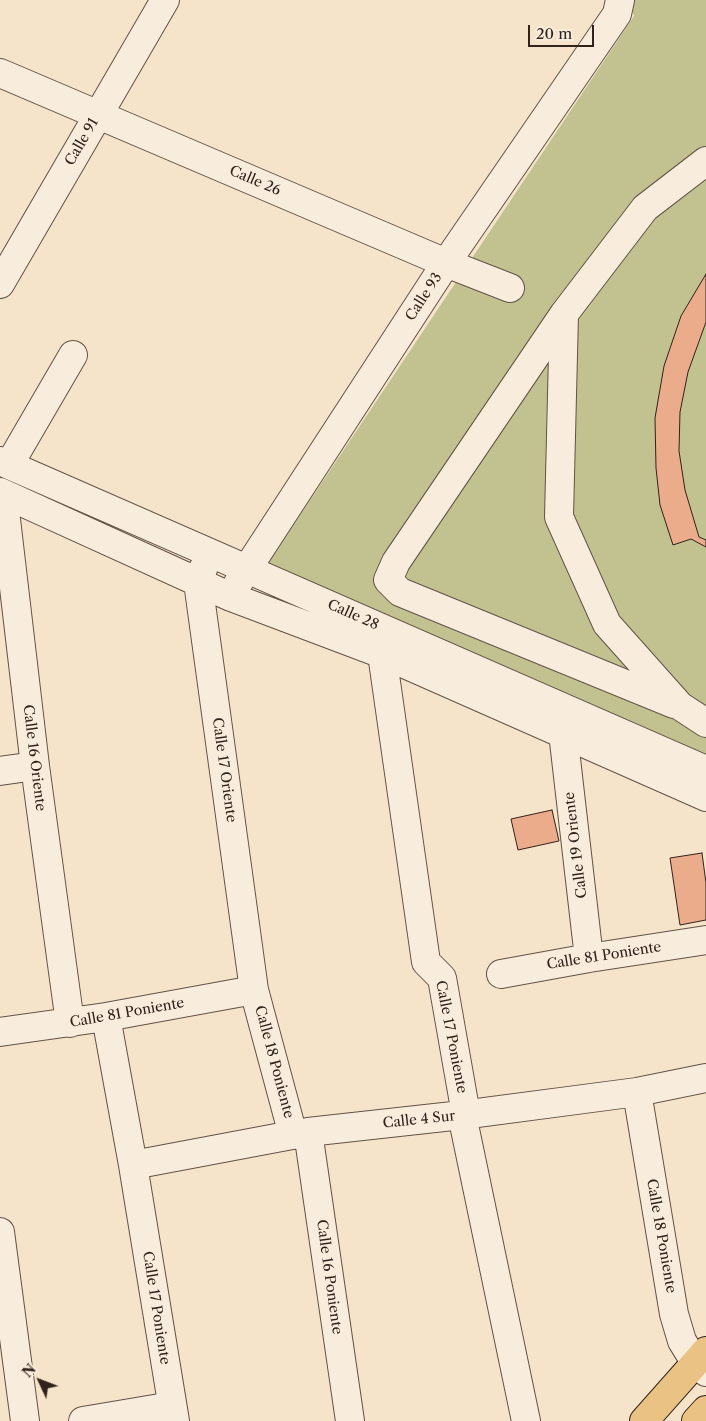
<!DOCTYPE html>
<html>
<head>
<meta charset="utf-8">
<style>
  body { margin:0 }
  #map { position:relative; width:706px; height:1421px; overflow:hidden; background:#f5e4c9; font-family:"Libre Caslon Text",serif }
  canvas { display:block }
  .north { position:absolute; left:15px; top:1356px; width:50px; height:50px; -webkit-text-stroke:4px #f8eddc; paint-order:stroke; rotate:313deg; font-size:14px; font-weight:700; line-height:20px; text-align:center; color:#31221c }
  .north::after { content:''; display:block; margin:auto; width:18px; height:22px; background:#31221c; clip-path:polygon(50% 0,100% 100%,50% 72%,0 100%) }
  .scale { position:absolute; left:528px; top:25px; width:66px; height:22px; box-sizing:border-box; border:2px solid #31221c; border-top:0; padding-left:6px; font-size:15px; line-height:18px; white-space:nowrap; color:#31221c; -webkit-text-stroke:4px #f8eddc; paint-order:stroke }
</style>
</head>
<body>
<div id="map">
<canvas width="706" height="1421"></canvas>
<div class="north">N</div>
<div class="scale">20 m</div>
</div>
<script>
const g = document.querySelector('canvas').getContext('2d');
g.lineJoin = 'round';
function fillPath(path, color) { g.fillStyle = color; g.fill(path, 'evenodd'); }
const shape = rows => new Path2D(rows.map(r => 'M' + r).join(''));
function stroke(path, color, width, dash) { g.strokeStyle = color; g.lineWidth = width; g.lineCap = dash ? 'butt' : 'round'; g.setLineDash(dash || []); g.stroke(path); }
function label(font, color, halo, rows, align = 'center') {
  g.font = font + ' "Libre Caslon Text",serif'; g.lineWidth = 5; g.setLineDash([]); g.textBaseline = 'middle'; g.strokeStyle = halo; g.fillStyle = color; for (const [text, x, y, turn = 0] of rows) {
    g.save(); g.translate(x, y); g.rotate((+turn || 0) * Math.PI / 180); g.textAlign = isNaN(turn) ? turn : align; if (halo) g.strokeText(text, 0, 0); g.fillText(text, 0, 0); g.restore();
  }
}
const green = shape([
  [629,0,706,0,706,770,260,575,634,16]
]);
const building = shape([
  [706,274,706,322,688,372,680,412,679,451,685,490,699,537,706,540,706,547,691,539,673,545,660,505,656,468,655,418,664,366,681,316,706,274],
  [552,810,559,841,518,850,511,819,552,810],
  [702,853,706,883,706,920,680,925,670,858,702,853]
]);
const minor = shape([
  [0,73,446,263,510,288],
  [706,161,645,208,564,314,559,517,607,624,680,706,706,723],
  [0,284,165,0],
  [564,314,396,562,388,580,400,592,674,704],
  [0,461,706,770],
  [9,465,73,355],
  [0,492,231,597,382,654,706,797],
  [3,494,35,766,70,1023],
  [203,569,198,582,254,990,293,1135],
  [238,583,446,263,617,14,620,0],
  [382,654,426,962,442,978,464,1103,462,1115,526,1421],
  [563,733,589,958],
  [0,771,35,766],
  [501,974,589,958,706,940],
  [106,1017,133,1165,175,1421],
  [0,1032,106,1017,254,990],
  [637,1092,674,1314,682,1341,695,1362,706,1372],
  [308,1132,350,1421],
  [133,1165,308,1132,462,1115,637,1092,706,1078],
  [0,1232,25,1421],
  [83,1421,172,1406]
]);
const major = shape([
  [644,1421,706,1351],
  [696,1421,706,1410]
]);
const streetNames = [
  ["Calle 91",82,142,-60],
  ["Calle 26",255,181,23],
  ["Calle 93",424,297,-57],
  ["Calle 28",353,615,24],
  ["Calle 16 Oriente",34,758,83],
  ["Calle 17 Oriente",224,770,82],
  ["Calle 19 Oriente",576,845,-97],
  ["Calle 81 Poniente",604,956,-9],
  ["Calle 81 Poniente",127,1013,-10],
  ["Calle 17 Poniente",451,1037,79],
  ["Calle 18 Poniente",274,1062,75],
  ["Calle 4 Sur",419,1120,-6],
  ["Calle 18 Poniente",661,1236,80],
  ["Calle 16 Poniente",329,1277,82],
  ["Calle 17 Poniente",156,1308,81]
];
fillPath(green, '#c2c291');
fillPath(building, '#eaac8a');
stroke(building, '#31221c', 1);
stroke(minor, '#625247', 30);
stroke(major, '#31221c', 30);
stroke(minor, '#f8eddc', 28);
stroke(major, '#eac284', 28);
label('14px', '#31221c', '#f8eddc', streetNames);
</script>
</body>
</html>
